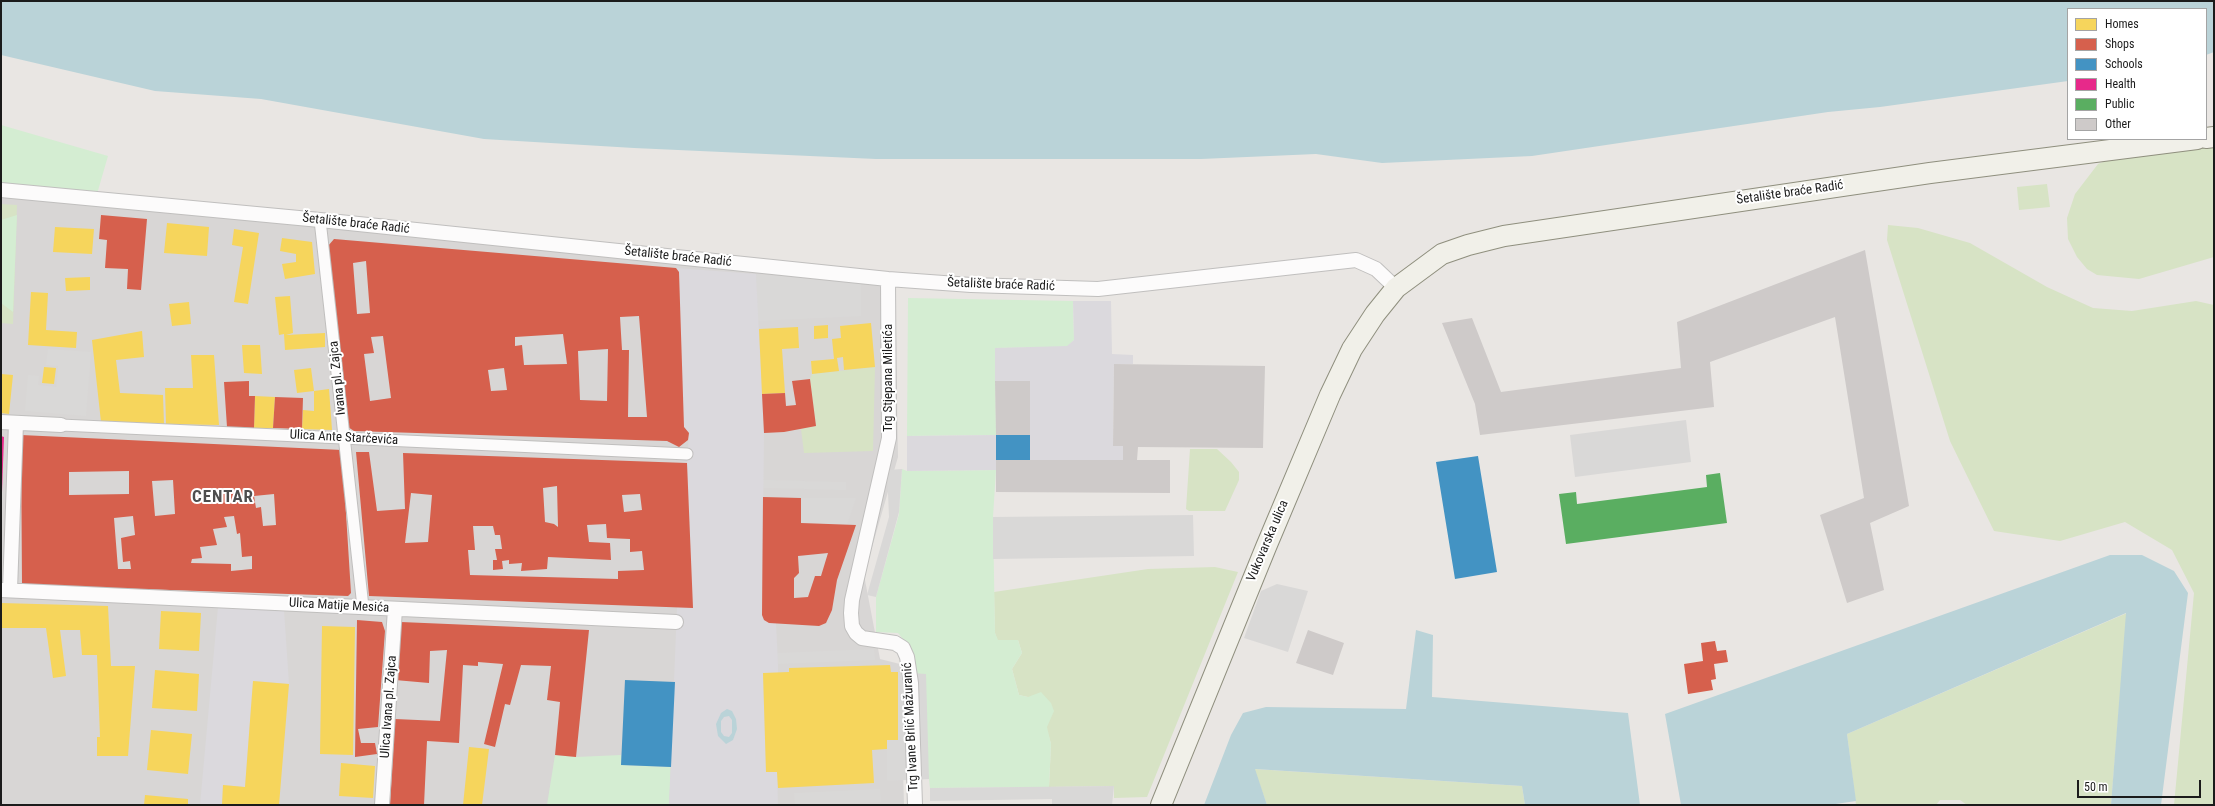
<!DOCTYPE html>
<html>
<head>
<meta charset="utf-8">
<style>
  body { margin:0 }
  #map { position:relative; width:2215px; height:806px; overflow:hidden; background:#e9e6e3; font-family:"Roboto Condensed",sans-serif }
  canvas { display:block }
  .frame { position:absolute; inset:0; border:2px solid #1b1b1b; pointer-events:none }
  .legend { position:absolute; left:2067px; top:8px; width:140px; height:132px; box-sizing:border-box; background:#fff; border:1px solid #a4a4a4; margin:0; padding:5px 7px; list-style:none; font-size:12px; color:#1b1b1b }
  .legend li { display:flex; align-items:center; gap:8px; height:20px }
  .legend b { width:20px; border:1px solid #a4a4a4 }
  .scale { position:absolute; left:2077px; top:780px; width:124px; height:18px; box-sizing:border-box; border:2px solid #1b1b1b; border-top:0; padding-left:5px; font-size:12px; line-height:14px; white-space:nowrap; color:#1b1b1b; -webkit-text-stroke:3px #fff; paint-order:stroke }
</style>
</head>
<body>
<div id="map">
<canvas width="2215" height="806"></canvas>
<div class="frame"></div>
<ul class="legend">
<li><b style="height:11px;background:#f6d55c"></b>Homes</li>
<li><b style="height:11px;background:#d6604d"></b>Shops</li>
<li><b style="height:11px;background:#4393c3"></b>Schools</li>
<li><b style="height:11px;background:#e7298a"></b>Health</li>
<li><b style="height:11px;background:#5aae61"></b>Public</li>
<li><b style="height:11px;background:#cecac9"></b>Other</li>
</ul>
<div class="scale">50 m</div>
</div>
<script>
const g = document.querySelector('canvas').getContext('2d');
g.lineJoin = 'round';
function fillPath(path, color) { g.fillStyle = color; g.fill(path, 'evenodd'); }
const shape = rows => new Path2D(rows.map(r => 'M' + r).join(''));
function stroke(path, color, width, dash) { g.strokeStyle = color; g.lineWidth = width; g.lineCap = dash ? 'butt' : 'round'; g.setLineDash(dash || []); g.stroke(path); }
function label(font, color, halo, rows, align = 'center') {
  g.font = font + ' "Roboto Condensed",sans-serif'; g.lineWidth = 4; g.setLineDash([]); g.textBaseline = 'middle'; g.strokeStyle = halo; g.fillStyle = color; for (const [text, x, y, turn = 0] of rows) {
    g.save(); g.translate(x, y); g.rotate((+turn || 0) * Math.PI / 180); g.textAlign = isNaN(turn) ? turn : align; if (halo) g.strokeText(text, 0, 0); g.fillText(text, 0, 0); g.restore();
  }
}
const residential = shape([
  [1,189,97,194,309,211,683,252,895,273,898,457,864,575,880,659,900,664,904,805,1,805]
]);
const grass = shape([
  [2214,144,2214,257,2139,279,2097,275,2087,269,2077,257,2068,239,2067,218,2075,194,2098,164,2117,156],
  [2047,184,2050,207,2019,210,2017,187],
  [1,204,17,205,13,324,1,323],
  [1888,225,1918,228,1970,243,2047,287,2093,308,2132,311,2196,301,2214,305,2214,805,2174,805,2194,593,2172,550,2125,522,2060,541,1994,531,1950,441,1887,240],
  [875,367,873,451,804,453,801,429,816,426,810,379,812,374],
  [1190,449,1217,449,1231,462,1239,472,1239,480,1225,511,1189,511,1186,509],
  [1215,567,1238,572,1147,797,1114,798,1114,786,1049,787,1051,744,1046,727,1049,719,1028,697,1019,695,1012,669,1022,653,1018,640,997,640,995,633,994,592,1148,569],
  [2127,613,2111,805,1967,805,1960,800,1940,800,1936,805,1856,805,1847,734],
  [1254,769,1522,786,1525,805,1267,805]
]);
const park = shape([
  [1,125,108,156,97,194,1,189],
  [17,215,13,312,1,303,1,220],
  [908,298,1073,301,1074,340,1067,347,995,348,996,435,907,436],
  [902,469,907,471,996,470,993,517,995,633,998,640,1018,640,1022,653,1012,669,1019,695,1028,697,1041,692,1051,703,1054,711,1047,727,1051,744,1049,787,930,788,916,672,911,649,898,633,876,632,876,597,899,514],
  [555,755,576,757,621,755,621,765,671,767,669,805,547,805]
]);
const parking = shape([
  [756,274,861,283,861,316,758,321],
  [48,349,91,352,86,416,25,411,28,375,39,376,38,385,56,387,58,366,46,365],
  [1686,420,1691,462,1575,477,1570,435],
  [902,469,899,512,876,597,867,595,889,517,887,470],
  [763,480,846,482,846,490,763,488],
  [801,498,856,498,847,525,801,523],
  [1193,515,1194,556,993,559,993,517],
  [1277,584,1308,591,1288,652,1244,638,1261,591],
  [874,649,875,660,778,664,777,653],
  [898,672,926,674,929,779,887,781,887,740,897,740],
  [1114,786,1112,805,1052,805,1052,799,930,801,930,788],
  [880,789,881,802,795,805,794,793]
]);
const plaza = shape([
  [676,268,756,274,764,433,762,615,764,620,776,623,778,664,778,673,763,674,766,772,777,772,778,805,669,805,677,607,693,607,687,463,689,433,684,427,679,277],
  [1073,301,1111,301,1112,354,1133,355,1133,364,1114,364,1113,446,1123,446,1123,460,1030,460,1030,381,995,381,995,348,1067,346,1074,340],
  [996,435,996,470,907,471,907,436],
  [218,607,284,610,289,684,253,681,245,787,223,785,222,805,200,805]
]);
const water = shape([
  [1,1,2214,1,2214,52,2206,55,2206,9,2068,9,2068,81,1880,107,1828,112,1532,156,1382,163,1316,154,1201,159,876,159,634,148,484,139,261,99,155,91,1,55],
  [2110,555,2142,555,2174,571,2188,593,2161,805,2111,805,2126,613,1847,734,1856,801,1829,805,1681,805,1665,714],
  [1416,630,1433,635,1432,697,1628,713,1640,805,1525,805,1522,786,1255,769,1267,805,1204,805,1231,735,1243,713,1266,707,1406,709],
  [727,709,732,711,736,719,737,729,733,740,726,744,718,736,716,724,721,713],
  [729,716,732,720,732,733,729,737,724,736,721,732,721,721,724,717]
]);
const homes = shape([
  [167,223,209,227,207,256,164,253],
  [55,227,94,229,92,254,53,252],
  [234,229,259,233,248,304,234,302,243,247,232,245],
  [282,238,312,242,315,274,285,279,282,264,296,262,296,254,280,251],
  [90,277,90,290,66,291,65,278],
  [31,292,48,293,46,330,77,332,76,348,28,345],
  [290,296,293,333,286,335,325,333,325,347,285,350,284,334,279,335,275,297],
  [189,302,191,324,172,326,169,304],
  [871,323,875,367,844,370,843,357,837,358,839,371,812,374,811,361,834,359,832,339,841,338,840,326],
  [828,325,828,338,814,339,814,326],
  [798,327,799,348,782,349,785,393,762,394,759,329],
  [142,331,144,357,116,360,120,393,163,395,164,424,101,422,92,340],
  [242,345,260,345,262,374,244,373],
  [191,355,214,355,219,425,166,424,165,388,193,388],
  [44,367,56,368,54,384,42,383],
  [311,368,314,391,297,393,294,370],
  [1,374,13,375,9,414,1,413],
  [329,389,332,430,302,429,303,410,314,411,314,391],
  [255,396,275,397,273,428,254,428],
  [1,603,108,606,111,666,135,666,128,756,97,756,97,737,100,737,97,655,82,655,80,630,60,630,66,676,53,678,46,628,1,628],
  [161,611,201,613,199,651,159,649],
  [322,626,355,627,353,755,320,754],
  [890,665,891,672,898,672,898,740,887,740,887,749,872,750,874,783,778,788,777,772,766,772,763,673,789,672,789,668],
  [155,670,199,674,197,711,152,708],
  [253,681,289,684,279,805,222,805,223,785,245,787],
  [151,730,192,734,188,774,147,770],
  [469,747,489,749,482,805,463,805],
  [341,763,375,766,373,798,339,796],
  [145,795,188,799,188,805,144,805]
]);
const shops = shape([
  [101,215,147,219,141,290,127,289,128,269,105,268,107,240,99,239],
  [334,239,676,268,679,272,684,427,689,433,688,440,679,447,667,441,354,431,348,427,328,246],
  [366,261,370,313,357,314,353,263],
  [639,316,647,417,628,417,629,350,622,350,620,317],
  [563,334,567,364,524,365,522,345,515,346,515,337],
  [383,336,391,398,370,401,364,354,374,353,371,337],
  [608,349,607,401,580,400,578,351],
  [504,368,507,390,491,391,488,370],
  [810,379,816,426,784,432,764,433,762,394,785,393,786,406,796,405,792,381],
  [249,381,249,396,255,396,254,428,227,427,224,382],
  [275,397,303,398,302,429,273,428],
  [21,435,342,450,351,593,348,596,22,585],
  [129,471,129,494,69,495,69,472],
  [173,480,175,514,155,516,152,481],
  [274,494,276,525,263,526,261,507,256,508,254,496],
  [133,516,135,535,121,538,123,562,130,561,131,569,118,569,114,518],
  [234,516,237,534,240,533,242,557,252,556,252,569,231,571,231,564,191,563,192,559,202,558,200,547,217,545,213,529,227,527,224,517],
  [356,452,369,452,377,511,405,509,403,453,687,463,693,608,369,596],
  [557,486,558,527,554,524,545,522,543,488],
  [411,493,432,495,428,542,405,543],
  [640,494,642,510,624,512,622,495],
  [606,524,607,538,630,539,630,552,642,551,644,570,618,571,618,579,470,575,468,550,475,550,473,526,493,526,495,535,500,535,502,549,495,549,497,560,493,560,493,570,503,569,502,561,509,560,509,564,522,563,521,571,547,569,548,557,611,560,610,543,589,542,587,525],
  [763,497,801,498,801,523,856,525,837,580,832,610,826,623,819,626,769,623,764,620,762,615],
  [828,553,821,576,815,576,808,597,794,598,794,578,799,573,798,556],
  [357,620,382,622,385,631,378,727,358,729,361,743,375,743,377,754,355,757],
  [401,622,589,630,576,757,555,755,560,702,547,700,551,666,521,665,510,705,505,704,495,747,484,744,503,664,478,662,478,666,463,665,459,743,427,741,424,805,390,805,395,719,440,721,447,650,430,651,429,683,395,680],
  [1715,641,1717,651,1726,650,1728,662,1714,664,1716,679,1711,680,1713,690,1688,694,1684,664,1703,661,1701,643]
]);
const schools = shape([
  [996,435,1030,435,1030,460,996,460],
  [1478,456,1497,572,1455,579,1436,462],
  [625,680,675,682,671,767,621,765]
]);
const health = shape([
  [1,436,4,437,2,492,1,492]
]);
const public = shape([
  [1720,473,1727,523,1566,544,1559,494,1576,492,1577,504,1707,487,1706,475]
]);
const building = shape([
  [1865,250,1909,506,1870,523,1884,590,1847,603,1820,515,1864,498,1835,317,1710,362,1714,407,1480,435,1475,404,1442,323,1472,318,1501,392,1681,368,1677,322],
  [1114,364,1265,366,1263,448,1138,447,1137,460,1170,460,1170,493,996,492,996,460,1123,460,1123,446,1113,446],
  [995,381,1030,381,1030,435,996,435],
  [1308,630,1344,643,1333,675,1296,663]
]);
const pedestrian = shape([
  [320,220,363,607],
  [61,425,687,454]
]);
const minor = shape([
  [1,190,320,220,888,279,971,285,1098,289,1356,260,1376,269,1396,288],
  [888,279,889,438,852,600,851,613,852,626,856,633,862,638,895,643,903,648,907,657,911,683,915,805],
  [1,422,61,425],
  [1,590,676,622],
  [10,590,16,423],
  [382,805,395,609]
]);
const secondary = shape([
  [2206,138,2214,137],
  [1161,805,1266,547,1330,395,1352,349,1375,314,1396,288,1442,254,1468,245,1504,236,1930,173,2197,139]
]);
const streetNames = [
  ["Šetalište braće Radić",1790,193,-8],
  ["Šetalište braće Radić",356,224,6],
  ["Šetalište braće Radić",678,257,6],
  ["Šetalište braće Radić",1001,285,2],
  ["Ivana pl. Zajca",338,378,-96],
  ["Trg Stjepana Miletića",889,378,-90],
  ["Ulica Ante Starčevića",344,438,3],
  ["Vukovarska ulica",1268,541,-67],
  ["Ulica Matije Mesića",339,606,3],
  ["Ulica Ivana pl. Zajca",389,707,-86],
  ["Trg Ivane Brlić Mažuranić",911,727,-93]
];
const districtNames = [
  ["CENTAR",223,498]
];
fillPath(residential, '#d8d6d5');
fillPath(grass, '#d7e3c5');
fillPath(park, '#d4edd2');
fillPath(parking, '#d9d8d7');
fillPath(plaza, '#dbd9dd');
fillPath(water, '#bad3d8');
fillPath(homes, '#f6d55c');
fillPath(shops, '#d6604d');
fillPath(schools, '#4393c3');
fillPath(health, '#e7298a');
fillPath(public, '#5aae61');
fillPath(building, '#cecac9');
stroke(pedestrian, '#c0bfbe', 13);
stroke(minor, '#c0bfbe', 16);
stroke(secondary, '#8f8f7e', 22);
stroke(pedestrian, '#fcfbfb', 11);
stroke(minor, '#fcfbfb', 14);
stroke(secondary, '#f1f0e9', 20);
label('13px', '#1b1b1b', '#fff', streetNames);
g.letterSpacing = '1px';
label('bold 17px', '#4e4e4e', '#fff', districtNames);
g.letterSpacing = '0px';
</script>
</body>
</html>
